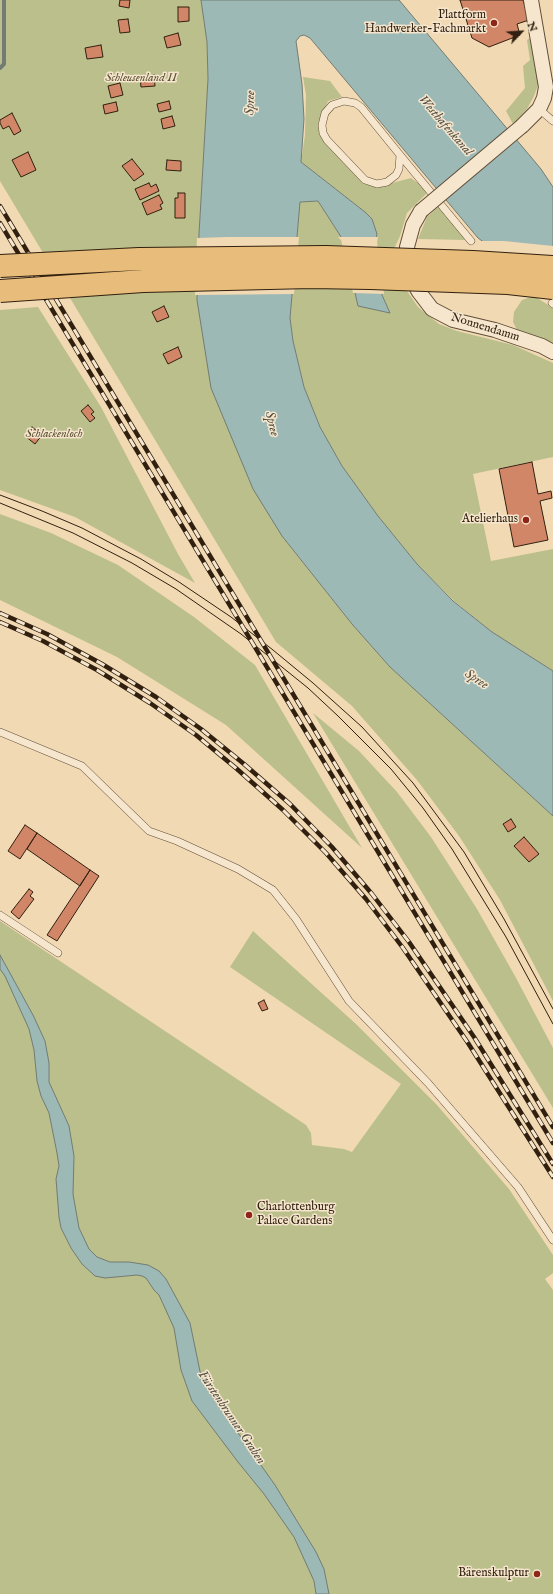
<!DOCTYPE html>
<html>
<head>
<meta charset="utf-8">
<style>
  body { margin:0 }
  #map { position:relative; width:553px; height:1594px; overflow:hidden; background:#f1d9b4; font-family:"IM FELL English",serif }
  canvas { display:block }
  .north { position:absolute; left:501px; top:12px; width:40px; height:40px; -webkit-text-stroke:3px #f6e6ce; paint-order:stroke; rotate:65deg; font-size:11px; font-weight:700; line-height:16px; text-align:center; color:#31200f }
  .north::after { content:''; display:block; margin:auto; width:14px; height:18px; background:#31200f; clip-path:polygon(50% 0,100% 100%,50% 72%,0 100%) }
</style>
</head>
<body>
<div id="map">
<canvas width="553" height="1594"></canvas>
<div class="north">N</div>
</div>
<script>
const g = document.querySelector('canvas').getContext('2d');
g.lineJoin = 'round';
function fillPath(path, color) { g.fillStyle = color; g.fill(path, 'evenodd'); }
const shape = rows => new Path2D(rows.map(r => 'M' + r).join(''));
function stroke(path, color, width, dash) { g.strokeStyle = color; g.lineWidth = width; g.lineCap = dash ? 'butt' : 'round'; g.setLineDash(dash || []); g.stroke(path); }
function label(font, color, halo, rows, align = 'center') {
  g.font = font + ' "IM FELL English",serif'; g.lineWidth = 3; g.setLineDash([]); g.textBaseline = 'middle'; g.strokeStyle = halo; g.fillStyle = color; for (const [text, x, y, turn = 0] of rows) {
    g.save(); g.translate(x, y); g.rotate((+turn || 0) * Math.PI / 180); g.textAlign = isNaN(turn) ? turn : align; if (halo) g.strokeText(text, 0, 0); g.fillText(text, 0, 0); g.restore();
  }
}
const green = shape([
  [0,0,201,0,207,42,208,79,199,234,197,300,282,536,352,624,390,667,553,816,553,1001,500,900,459,836,417,780,352,706,276,642,0,181],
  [531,37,538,85,534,96,527,109,513,124,506,111,525,88,523,66,530,60,527,40],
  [303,77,330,81,342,97,328,101,318,123,326,143,364,184,377,187,411,178,429,191,407,213,400,236,394,249,407,291,418,307,439,324,457,331,513,345,553,363,553,457,473,474,491,561,553,549,553,671,492,632,454,601,417,564,378,516,342,466,320,427,304,387,293,341,290,318,300,202,318,201,390,313,382,295,372,219,365,212,301,162,305,135,306,95],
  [439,206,467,240,418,239,427,217],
  [534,296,553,308,553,344,517,330,513,322,514,312,522,300],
  [38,307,101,407,178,554,195,583,75,517,0,490,0,310],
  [0,514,51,533,118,565,194,617,255,665,362,848,226,725,117,657,0,600],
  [313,713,359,751,397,792,431,837,477,909,515,976,553,1048,553,1108],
  [0,921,306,1125,311,1133,312,1145,344,1149,352,1152,401,1084,230,967,253,931,356,1024,437,1105,509,1189,553,1255,553,1273,545,1279,553,1290,553,1594,0,1594]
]);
const water = shape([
  [201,0,399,0,541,169,553,187,553,292,478,238,310,38,304,35,300,36,296,41,302,84,304,119,301,162,365,212,372,219,377,234,375,242,382,295,390,313,358,306,343,240,318,201,300,202,290,318,293,341,304,387,320,427,342,466,378,516,417,564,453,601,492,632,553,671,553,816,390,667,352,624,282,536,253,489,211,388,197,300,199,234,208,79,207,42,201,0],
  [0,955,33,1015,45,1041,49,1063,49,1082,69,1126,74,1156,73,1194,79,1228,89,1249,97,1257,110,1262,129,1262,148,1265,159,1271,166,1279,190,1323,201,1376,209,1392,275,1485,316,1552,324,1569,329,1594,316,1594,314,1581,294,1537,264,1494,238,1462,192,1401,181,1370,174,1328,159,1295,154,1290,146,1278,142,1276,137,1275,105,1278,95,1276,82,1264,71,1248,61,1228,59,1217,56,1179,59,1166,57,1153,49,1113,41,1096,37,1081,34,1050,29,1029,5,976,0,969,0,955]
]);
const pier = shape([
  [228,237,299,237,294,294,195,295,197,238],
  [338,237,378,237,377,242,384,294,353,293,341,240],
  [478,241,504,241,553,246,553,294]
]);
const stream = shape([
  [0,68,4,64,4,0]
]);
const building = shape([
  [120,0,130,0,129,8,119,6,120,0],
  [460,0,523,0,529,20,517,24,520,35,489,47,472,38,460,0],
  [178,7,189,7,189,21,178,22,178,7],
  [128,19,130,32,120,33,118,20,128,19],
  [178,33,181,45,167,48,164,37,178,33],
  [101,45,103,57,87,59,85,48,101,45],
  [154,75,155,86,141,87,140,77,154,75],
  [120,83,123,95,111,98,108,86,120,83],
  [169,101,171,109,159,112,157,104,169,101],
  [116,102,118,111,105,114,103,105,116,102],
  [12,113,21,131,14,135,9,126,3,129,0,123,0,120,12,113],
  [172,116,175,126,163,129,161,119,172,116],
  [28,152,36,170,21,177,12,160,28,152],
  [132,159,144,174,134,181,122,166,132,159],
  [167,160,181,161,181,171,166,170,167,160],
  [149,183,151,187,156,184,159,191,140,200,135,189,149,183],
  [178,193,185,193,185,218,175,218,175,198,178,198,178,193],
  [159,195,163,203,160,205,162,209,147,215,142,203,159,195],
  [164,306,169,317,157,322,152,312,164,306],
  [178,347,182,357,168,364,163,354,178,347],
  [88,405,94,412,91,414,95,418,90,422,81,411,88,405],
  [32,427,42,435,35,444,25,436,32,427],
  [532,462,538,494,551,491,552,498,540,501,548,540,514,547,499,469,532,462],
  [511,819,516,827,508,832,503,824,511,819],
  [25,825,37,833,20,859,8,851,25,825],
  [37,833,90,870,80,886,27,849,37,833],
  [524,837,539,854,529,862,514,846,524,837],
  [90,870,99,876,57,941,47,935,90,870],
  [29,889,33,892,30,896,34,899,19,919,11,912,29,889],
  [264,1000,268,1009,262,1011,258,1003,264,1000]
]);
const lane = shape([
  [344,101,355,103,361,107,400,155,399,169,396,175,387,182,377,184,365,180,327,140,323,133,322,125,325,113,332,105,344,101],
  [539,109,553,121],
  [400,155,471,241],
  [552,303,553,304],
  [0,732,82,766,149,831,177,841,238,869,273,890,296,919,349,1001,428,1083,518,1187,553,1240],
  [0,915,58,953]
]);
const street = shape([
  [522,126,539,109,544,98,546,87,531,0],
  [421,211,413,225,407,247,409,274,419,292,432,309,453,320,495,330,542,346,553,352]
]);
const tram = shape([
  [0,495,42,511,82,528,141,559,179,582,231,617,273,650,313,683,362,727,413,783,464,852,504,919,553,1009],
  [0,503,73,533,132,563,176,589,241,634,308,688,338,716,391,769,423,808,452,849,506,937,553,1024]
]);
const rail = shape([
  [0,206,553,1127],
  [0,223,553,1143],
  [0,613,47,634,102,664,156,697,201,729,244,764,290,804,332,847,372,894,409,942,474,1037,553,1164],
  [0,622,43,641,97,670,150,703,196,735,237,769,283,810,326,853,366,899,403,948,468,1043,553,1177]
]);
const streetBridge = shape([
  [421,211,522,126]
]);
const highwayBridge = shape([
  [0,266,139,259,326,257,473,262,553,267],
  [0,291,143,281,311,277,370,278,508,283,553,288]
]);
const markers = [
  [494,23,4,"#8f2418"],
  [526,520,4,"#8f2418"],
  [249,1215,4,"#8f2418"],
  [537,1574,4,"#8f2418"]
];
const poiNames = [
  ["Plattform",486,16],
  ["Handwerker-Fachmarkt",486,30],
  ["Atelierhaus",518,520],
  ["Charlottenburg",257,1208,"left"],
  ["Palace Gardens",257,1222,"left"],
  ["Bärenskulptur",529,1574]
];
const parkNames = [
  ["Schleusenland II",141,79],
  ["Schlackenloch",54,435]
];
const streetNames = [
  ["Nonnendamm",485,328,17]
];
const waterNames = [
  ["Spree",251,103,-88],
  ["Westhafenkanal",445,126,49],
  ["Spree",271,424,76],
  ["Spree",476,680,33],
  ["Fürstenbrunner Graben",231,1418,56]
];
fillPath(green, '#bbbf8c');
fillPath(water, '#9db9b6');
stroke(water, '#727c73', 1);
fillPath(pier, '#f1d9b4');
stroke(stream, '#727c73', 4);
fillPath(building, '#d18668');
stroke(building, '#31200f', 1);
stroke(lane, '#614e38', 8);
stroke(street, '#614e38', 16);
stroke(lane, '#f6e6ce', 7);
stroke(street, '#f6e6ce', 14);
stroke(tram, '#31200f', 1);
stroke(rail, '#31200f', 4.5);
stroke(rail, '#f6e6ce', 3, [9]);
stroke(streetBridge, '#614e38', 16, []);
stroke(highwayBridge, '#31200f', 24, []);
stroke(streetBridge, '#f6e6ce', 14);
stroke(highwayBridge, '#e8bc7a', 22);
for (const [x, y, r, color] of markers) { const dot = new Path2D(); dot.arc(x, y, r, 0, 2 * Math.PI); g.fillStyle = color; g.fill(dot); stroke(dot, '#f6e6ce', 1.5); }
label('12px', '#31200f', '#f6e6ce', poiNames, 'right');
label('italic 12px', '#5a5034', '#f6e6ce', parkNames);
label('12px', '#31200f', '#f6e6ce', streetNames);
label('italic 13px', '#514e41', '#f6e6ce', waterNames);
</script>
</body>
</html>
